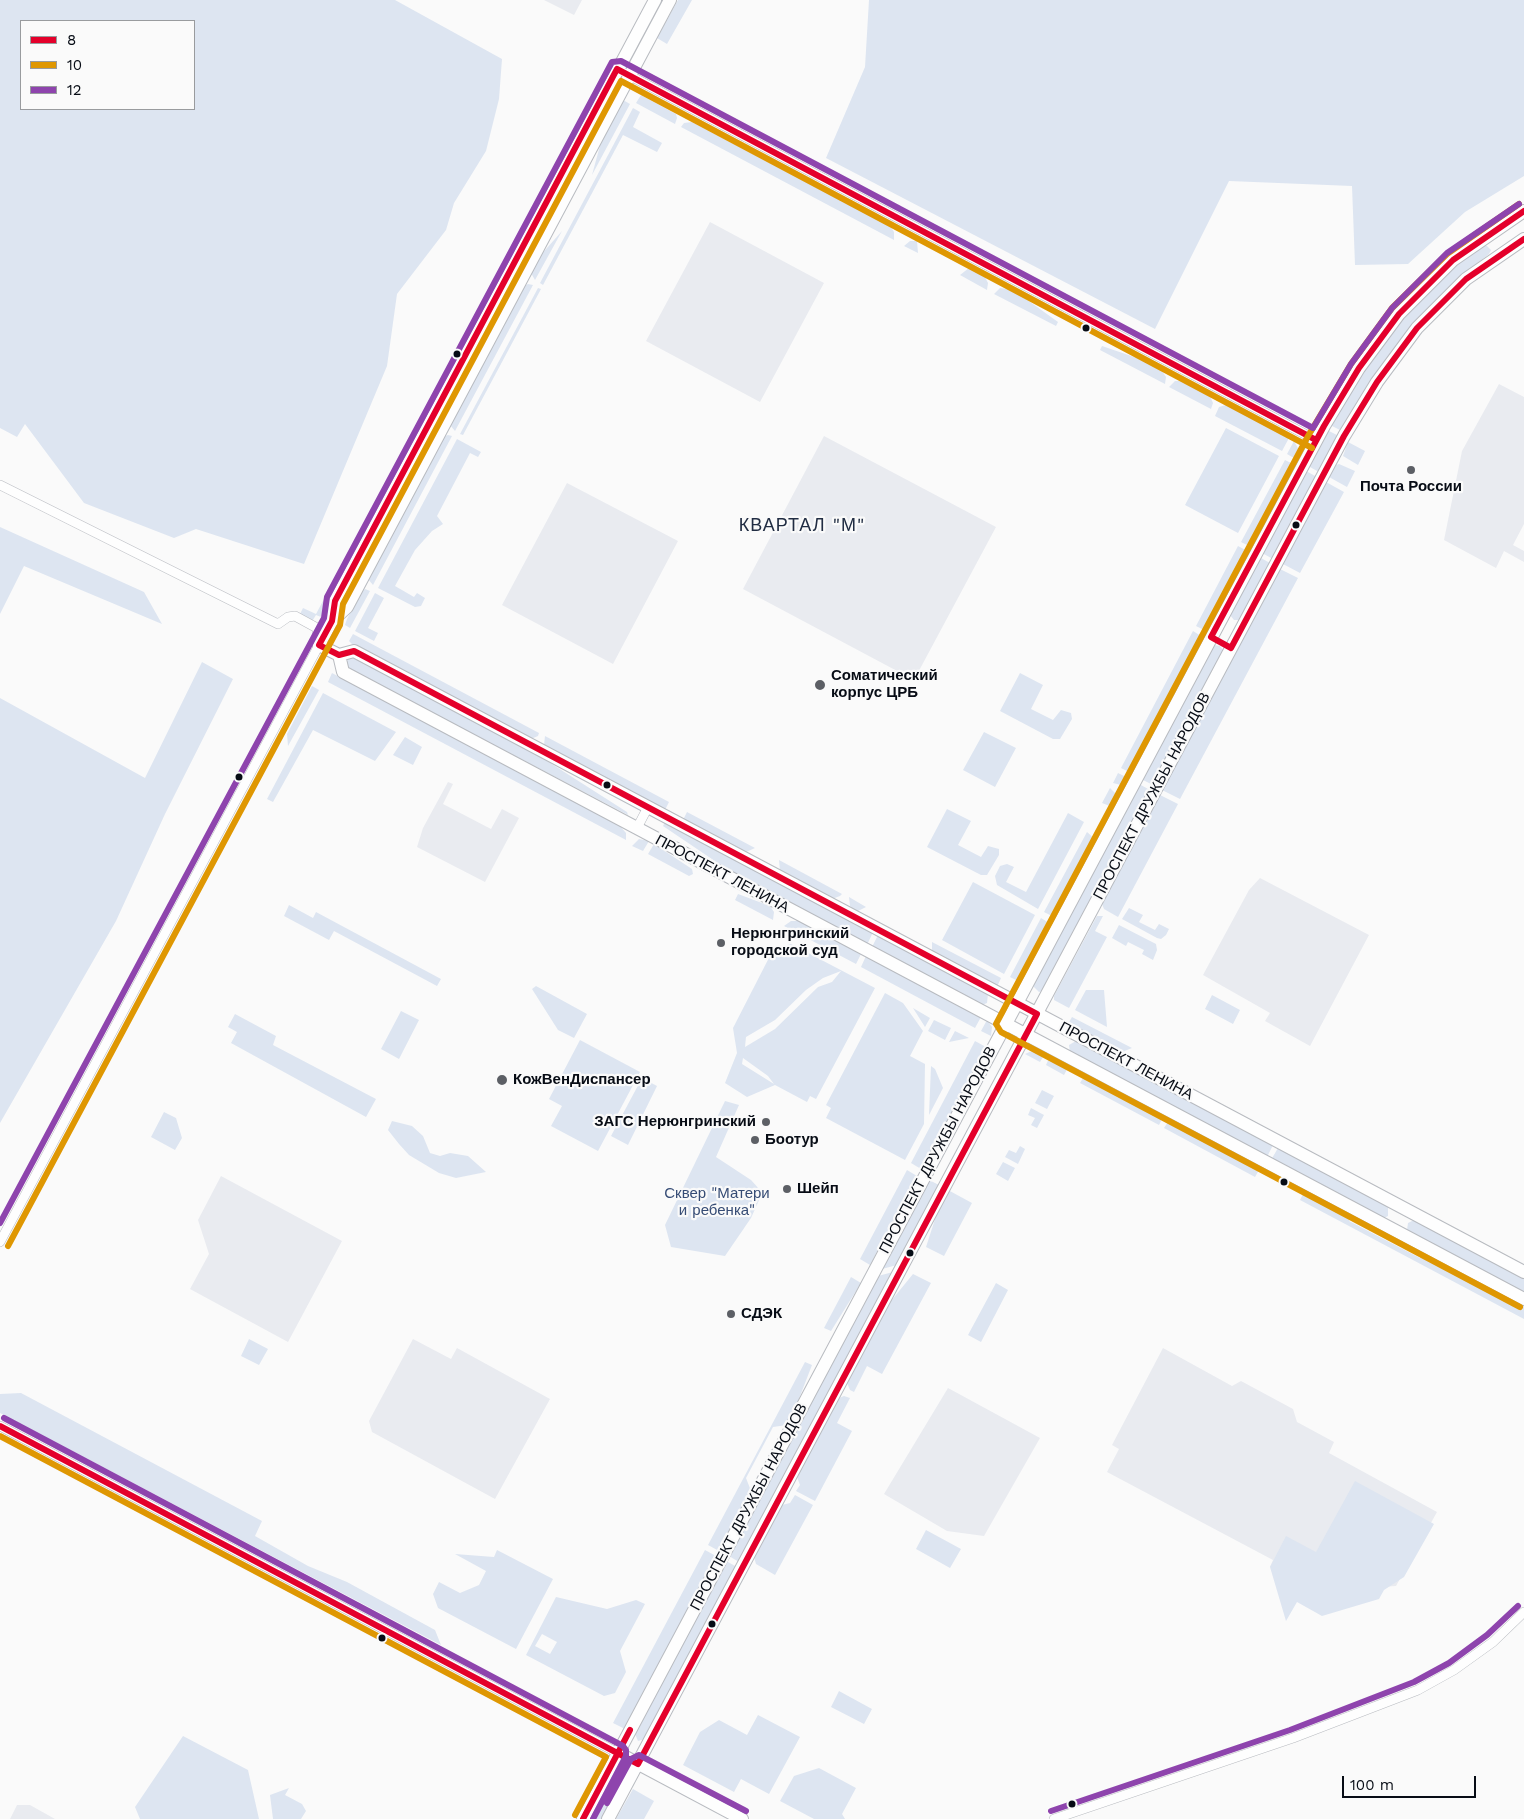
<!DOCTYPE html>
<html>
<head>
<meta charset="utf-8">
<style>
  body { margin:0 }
  #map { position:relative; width:1524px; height:1819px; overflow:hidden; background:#fafafa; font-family:"Work Sans",sans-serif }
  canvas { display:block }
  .legend { position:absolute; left:20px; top:20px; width:175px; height:90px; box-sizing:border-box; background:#fafafa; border:1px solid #999b9e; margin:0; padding:6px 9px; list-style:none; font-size:15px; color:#070c15 }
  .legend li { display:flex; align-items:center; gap:10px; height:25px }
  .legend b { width:25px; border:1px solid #999b9e }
  .scale { position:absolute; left:1342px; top:1776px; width:134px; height:22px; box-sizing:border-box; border:2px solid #070c15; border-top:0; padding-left:6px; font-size:15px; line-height:18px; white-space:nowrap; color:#070c15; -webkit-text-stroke:4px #fafafa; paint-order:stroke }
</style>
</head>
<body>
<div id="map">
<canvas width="1524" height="1819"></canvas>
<ul class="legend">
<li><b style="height:6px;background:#e4002b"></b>8</li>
<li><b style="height:6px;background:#df9702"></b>10</li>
<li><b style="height:6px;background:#8e44ad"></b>12</li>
</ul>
<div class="scale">100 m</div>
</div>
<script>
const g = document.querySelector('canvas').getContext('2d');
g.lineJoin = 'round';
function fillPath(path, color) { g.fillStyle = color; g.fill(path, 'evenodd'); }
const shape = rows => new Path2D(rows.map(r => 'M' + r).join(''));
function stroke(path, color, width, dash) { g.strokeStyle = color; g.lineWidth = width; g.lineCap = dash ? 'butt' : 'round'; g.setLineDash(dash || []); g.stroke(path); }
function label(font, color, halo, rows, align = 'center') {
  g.font = font + ' "Work Sans",sans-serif'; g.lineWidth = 4.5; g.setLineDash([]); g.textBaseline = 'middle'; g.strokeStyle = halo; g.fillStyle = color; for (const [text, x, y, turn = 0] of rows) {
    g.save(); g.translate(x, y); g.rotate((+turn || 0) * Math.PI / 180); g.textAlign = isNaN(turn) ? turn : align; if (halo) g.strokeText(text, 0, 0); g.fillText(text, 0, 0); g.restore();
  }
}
const built = shape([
  [544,0,582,0,574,15],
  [710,222,824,283,760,402,646,341],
  [1499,384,1524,397,1524,524,1513,545,1524,551,1524,562,1504,551,1496,568,1444,540,1462,451],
  [824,436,996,527,914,680,743,589],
  [567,483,678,541,613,664,502,605],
  [448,782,453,784,443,804,491,829,502,809,519,818,485,882,417,847,423,828],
  [1260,878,1369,935,1310,1046,1265,1021,1270,1013,1203,975,1249,890],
  [221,1176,342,1241,288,1342,190,1289,209,1254,198,1220],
  [413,1339,451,1359,457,1348,550,1399,495,1499,372,1432,369,1421],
  [1163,1348,1232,1386,1241,1381,1293,1409,1297,1422,1334,1442,1329,1453,1437,1512,1396,1586,1314,1591,1270,1567,1273,1560,1107,1472,1119,1449,1112,1445],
  [948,1388,1040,1438,984,1536,947,1531,884,1494],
  [17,1805,30,1805,55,1819,10,1819]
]);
const green = shape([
  [0,0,395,0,502,59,499,99,486,151,454,203,446,230,397,294,387,366,304,564,196,529,174,538,84,503,25,424,17,437,0,428],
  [21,21,194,21,194,109,21,109],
  [678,0,692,0,667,44,657,38],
  [869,0,1524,0,1524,176,1465,212,1408,264,1355,265,1352,186,1229,181,1155,329,826,158,865,67],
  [641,95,676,114,677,118,675,124,636,103],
  [623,100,630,104,592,175,601,142],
  [604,106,607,108,346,602,342,600],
  [633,108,640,112,633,127,662,143,657,152,623,135,543,285,540,283],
  [692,122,891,227,894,232,894,240,681,127,684,123],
  [562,231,535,280,531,273,539,257],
  [910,241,917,241,918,253,904,246],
  [1482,245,1487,246,1491,250,1489,254,1463,275,1342,431,1330,425,1362,373,1403,318,1454,266],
  [969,268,985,277,988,283,987,290,960,275],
  [528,284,533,285,455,431,450,425,524,286],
  [538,288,541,289,463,435,460,434],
  [1000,288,1008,289,1026,299,1058,322,1056,326,994,294],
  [1102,346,1140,359,1162,371,1166,377,1165,384,1100,350],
  [1175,381,1182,381,1210,396,1213,403,1211,409,1169,387],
  [1226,405,1289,438,1282,451,1215,416,1219,407],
  [1226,428,1279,456,1238,533,1185,505],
  [1327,430,1339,436,1319,472,1308,466],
  [448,435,452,436,373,585,368,579,445,436],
  [457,439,481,452,478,457,470,453,437,516,443,524,432,531,415,550,395,586,414,597,417,593,425,598,421,606,415,607,378,588],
  [1294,441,1300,452,1299,461,1287,454],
  [1348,442,1365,451,1358,465,1343,456],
  [1285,460,1297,466,1253,548,1241,542],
  [1339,464,1355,471,1347,487,1329,477,1336,465],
  [1306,471,1317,477,1273,559,1262,553],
  [391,473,396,475,321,617,316,615,311,623,299,616,303,608,316,614],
  [1326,482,1344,492,1300,573,1283,564],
  [0,527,144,592,162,624,24,566,0,614],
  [1238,546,1251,553,1237,572,1210,628,1202,629,1196,626],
  [1259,557,1270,563,1239,620,1234,620,1230,615],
  [1280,569,1298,578,1180,799,1162,790],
  [365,589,370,591,350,628,345,625,347,619,361,592],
  [375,593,384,598,368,628,378,633,374,641,355,631],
  [1193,631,1201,636,1203,642,1133,774,1121,768],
  [353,634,539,733,538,736,531,739,354,646,349,641],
  [1214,645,1220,646,1223,650,1153,785,1141,779],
  [350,657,353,657,533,752,627,812,628,815,347,668,346,662],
  [202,662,233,679,165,814,116,921,0,1123,0,698,145,778],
  [332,673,620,826,626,833,626,840,328,682],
  [1020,673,1043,685,1031,709,1053,720,1061,710,1071,713,1072,719,1060,739,1053,739,1000,711],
  [312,686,319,690,288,746,287,734],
  [323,693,396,732,375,761,313,730,273,802,267,799],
  [984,732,1016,748,995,787,963,770],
  [545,736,669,802,665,810,544,745],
  [405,737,422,747,413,765,393,755],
  [1118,773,1130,779,1125,786,1113,783],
  [1139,784,1150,790,1042,991,1039,992,1033,986],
  [1110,788,1119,797,1115,808,1102,803],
  [1160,795,1178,804,1118,917,1104,909,1102,904],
  [947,809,971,821,958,845,981,857,988,846,999,849,999,855,987,875,981,875,927,847],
  [687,812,755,848,744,853,683,820],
  [1068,813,1084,822,1038,909,997,885,995,876,1000,866,1007,864,1014,867,1006,882,1026,892],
  [665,822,873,932,867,945,737,876,663,826],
  [1087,832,1097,841,1058,914,1050,915,1044,912],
  [639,839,649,841,643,851,632,846],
  [654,844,692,869,693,874,689,876,648,854],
  [779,860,842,894,840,896,832,899,780,871],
  [973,882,1035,915,1004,974,942,940],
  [738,894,770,906,774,912,773,920,735,900],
  [849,897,866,907,856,912,850,906],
  [289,905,313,918,316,912,441,979,437,986,334,931,329,940,284,916],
  [1129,908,1143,915,1139,922,1155,930,1159,924,1169,929,1166,935,1161,939,1157,938,1122,919],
  [1097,916,1103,916,1095,931,1107,937,1069,1008,1054,1000,1054,996],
  [1041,918,1049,923,1051,928,1022,983,1010,977],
  [791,921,799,921,861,954,856,964,784,926],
  [1119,925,1156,944,1157,950,1153,960,1142,954,1144,950,1128,942,1126,946,1112,938],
  [878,935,988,994,987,1003,982,1005,872,947],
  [932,942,1001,978,997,987,932,951],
  [791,944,875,988,816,1099,810,1096,807,1102,775,1085,747,1097,725,1083,737,1053,733,1028,774,948],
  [841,971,832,982,818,987,775,1029,745,1047,746,1037,775,1020,806,990,823,978],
  [743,1058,768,1076,774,1084,742,1064],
  [866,956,981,1017,975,1028,861,967],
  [536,986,587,1014,574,1038,558,1030,532,989],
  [1086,990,1104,990,1107,1027,1075,1010],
  [885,993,903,1003,923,1031,910,1056,925,1064,924,1124,905,1160,826,1118,831,1108,826,1105],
  [1212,995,1240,1010,1233,1024,1205,1009],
  [913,1008,930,1018,925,1027],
  [401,1011,419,1020,399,1059,381,1049],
  [235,1014,276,1036,273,1045,376,1099,366,1117,231,1043,237,1032,228,1027],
  [1072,1017,1132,1048,1122,1052,1068,1024],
  [934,1020,951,1028,945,1040,928,1031],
  [987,1020,992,1027,991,1036,981,1031],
  [955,1031,969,1038,949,1042],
  [580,1040,640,1072,598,1151,551,1126,562,1106,549,1099],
  [975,1041,986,1047,921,1169,911,1163],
  [1076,1041,1273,1145,1267,1157,1070,1053,1069,1045],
  [1034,1050,1046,1052,1040,1062,1025,1054],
  [1051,1054,1070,1064,1064,1075,1046,1065],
  [931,1066,935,1069,943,1088,929,1115],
  [1090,1076,1160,1112,1162,1119,1159,1125,1080,1083,1083,1078],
  [642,1078,657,1086,628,1145,611,1136],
  [1042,1090,1054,1096,1047,1109,1035,1103],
  [725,1101,739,1105,716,1157,751,1180,761,1191,760,1198,751,1218,725,1256,671,1247,665,1225],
  [1031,1108,1044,1115,1037,1128,1031,1125,1035,1118,1028,1115],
  [164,1112,176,1118,182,1138,175,1150,151,1137],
  [1175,1120,1244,1157,1259,1170,1255,1177,1164,1128,1168,1122],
  [392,1121,412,1126,423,1136,430,1153,440,1156,450,1153,468,1156,486,1172,456,1178,439,1173,409,1155,399,1144,388,1130],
  [1020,1146,1025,1149,1018,1164,1005,1157,1009,1150,1016,1153],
  [1278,1148,1388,1207,1388,1216,1384,1218,1271,1160],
  [1003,1162,1015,1168,1008,1181,996,1174],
  [907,1170,917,1176,870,1265,860,1259],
  [929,1180,939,1185,897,1265,882,1269],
  [948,1190,972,1203,944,1256,926,1247,938,1210],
  [1303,1194,1333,1204,1352,1214,1349,1221,1420,1258,1424,1251,1524,1304,1524,1319,1300,1200],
  [1414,1220,1524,1278,1524,1293,1407,1230,1408,1223],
  [893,1272,739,1562,729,1556,878,1276],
  [913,1274,931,1283,882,1374,867,1366,854,1392,850,1390,847,1383,891,1301],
  [851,1277,861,1283,831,1331,824,1328],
  [996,1283,1008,1290,981,1342,968,1335],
  [249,1339,268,1349,259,1365,241,1356],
  [805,1362,812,1365,795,1409,787,1425,773,1427,746,1478,751,1491,719,1551,708,1545],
  [21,1393,262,1521,255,1536,308,1566,347,1582,435,1630,441,1645,0,1413,0,1394],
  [844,1396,850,1398,837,1423,852,1431,815,1501,796,1491,800,1485,797,1477,839,1398],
  [1355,1481,1434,1524,1404,1577,1384,1590,1379,1599,1322,1616,1297,1602,1286,1621,1270,1567,1286,1536,1316,1552],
  [795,1495,813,1505,775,1575,756,1564,754,1557,782,1505,790,1503],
  [926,1530,961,1549,950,1568,916,1549],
  [497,1550,553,1579,516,1649,438,1608,433,1594,439,1582,460,1593,479,1585,486,1571,455,1554,494,1557],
  [705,1550,716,1556,625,1729,613,1723],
  [726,1561,737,1567,645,1739,638,1741,635,1734],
  [556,1597,607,1609,636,1600,645,1604,620,1651,626,1672,615,1693,604,1696,526,1655],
  [542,1634,557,1642,550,1654,535,1646],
  [839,1691,872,1709,864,1724,831,1707],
  [758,1715,800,1737,769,1794,741,1779,734,1792,683,1765,700,1732,719,1720,747,1735],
  [183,1736,248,1770,259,1819,140,1819,135,1807],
  [819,1768,856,1788,842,1814,845,1819,814,1819,780,1801,794,1776],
  [289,1788,285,1795,302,1804,306,1811,301,1819,273,1819,270,1795],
  [633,1789,654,1801,644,1819,616,1819],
  [603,1799,608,1800,610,1804,603,1819,590,1819]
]);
const street = shape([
  [625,73,1316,440],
  [0,485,278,624,288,617,295,616,317,628,319,645,0,1242],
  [637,828,648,807],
  [0,1426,618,1753],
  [1054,1819,1293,1738,1418,1690,1454,1670,1493,1642,1524,1612]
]);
const secondary = shape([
  [670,0,347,607,332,621,319,645,339,655,354,651,1524,1272],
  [332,621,335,601,655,0],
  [339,655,343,672,1524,1299],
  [618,1753,742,1819],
  [583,1819,1324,426,1359,368,1399,314,1453,260,1524,211],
  [608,1819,1344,436,1377,382,1417,328,1466,279,1524,239]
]);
const bus1 = shape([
  [1524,211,1453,260,1399,314,1359,368,1324,426,1211,637,1231,648,1344,436,1377,382,1417,328,1466,279,1524,239],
  [319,645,332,621,335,601,617,69,1316,440],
  [0,1426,638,1764,1037,1014,354,651,339,655,319,645],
  [583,1819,630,1730]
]);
const bus2 = shape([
  [1519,204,1447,254,1392,308,1351,364,1308,436,996,1024,1001,1032,1520,1307],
  [8,1246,340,625,343,604,621,81,1312,448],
  [0,1436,606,1757,575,1815]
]);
const bus3 = shape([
  [0,1223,324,618,327,597,612,62,621,61,1313,428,1351,364,1392,308,1447,253,1519,204],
  [4,1418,623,1746,626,1750,626,1756,593,1819],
  [607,1803,631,1759,639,1755,746,1811],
  [1051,1811,1290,1730,1414,1682,1449,1663,1487,1635,1518,1606]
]);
const markers = [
  [1086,328,4.5,"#070c15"],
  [457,354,4.5,"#070c15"],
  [1411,470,5,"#5c5f65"],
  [1296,525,4.5,"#070c15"],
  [820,685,6,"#5c5f65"],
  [239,777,4.5,"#070c15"],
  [607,785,4.5,"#070c15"],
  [721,943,5,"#5c5f65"],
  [502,1080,6,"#5c5f65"],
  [766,1122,5,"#5c5f65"],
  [755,1140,5,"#5c5f65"],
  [1284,1182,4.5,"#070c15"],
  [787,1189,5,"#5c5f65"],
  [910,1253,4.5,"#070c15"],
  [731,1314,5,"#5c5f65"],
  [712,1624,4.5,"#070c15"],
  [382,1638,4.5,"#070c15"],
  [1072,1804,4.5,"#070c15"]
];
const poiNames = [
  ["Почта России",1411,487,"center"],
  ["Соматический",831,676],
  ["корпус ЦРБ",831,693],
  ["Нерюнгринский",731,934],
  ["городской суд",731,951],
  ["КожВенДиспансер",513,1080],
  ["ЗАГС Нерюнгринский",756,1122,"right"],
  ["Боотур",765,1140],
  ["Шейп",797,1189],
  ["СДЭК",741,1314]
];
const streetNames = [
  ["ПРОСПЕКТ ДРУЖБЫ НАРОДОВ",1152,796,-62],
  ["ПРОСПЕКТ ЛЕНИНА",722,874,28],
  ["ПРОСПЕКТ ЛЕНИНА",1126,1061,28],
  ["ПРОСПЕКТ ДРУЖБЫ НАРОДОВ",938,1150,-62],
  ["ПРОСПЕКТ ДРУЖБЫ НАРОДОВ",749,1507,-62]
];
const parkNames = [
  ["Сквер \"Матери",717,1194],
  ["и ребенка\"",717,1211]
];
const quarterNames = [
  ["КВАРТАЛ \"М\"",802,526]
];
fillPath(built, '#e9ebf0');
fillPath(green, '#dde5f1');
stroke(street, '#b8bbc0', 10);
stroke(secondary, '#b8bbc0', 14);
stroke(street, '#fefefe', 9);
stroke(secondary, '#fefefe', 12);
stroke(bus1, '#e4002b', 6);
stroke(bus2, '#df9702', 6);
stroke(bus3, '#8e44ad', 6);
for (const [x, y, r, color] of markers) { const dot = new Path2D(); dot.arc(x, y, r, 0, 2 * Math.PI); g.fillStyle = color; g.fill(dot); stroke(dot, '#fafafa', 2); }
label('bold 15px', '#070c15', '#fafafa', poiNames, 'left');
label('15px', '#070c15', '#fafafa', streetNames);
label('15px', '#364c75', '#fafafa', parkNames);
g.letterSpacing = '1px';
label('18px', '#212d43', '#fafafa', quarterNames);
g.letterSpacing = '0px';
</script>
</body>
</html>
